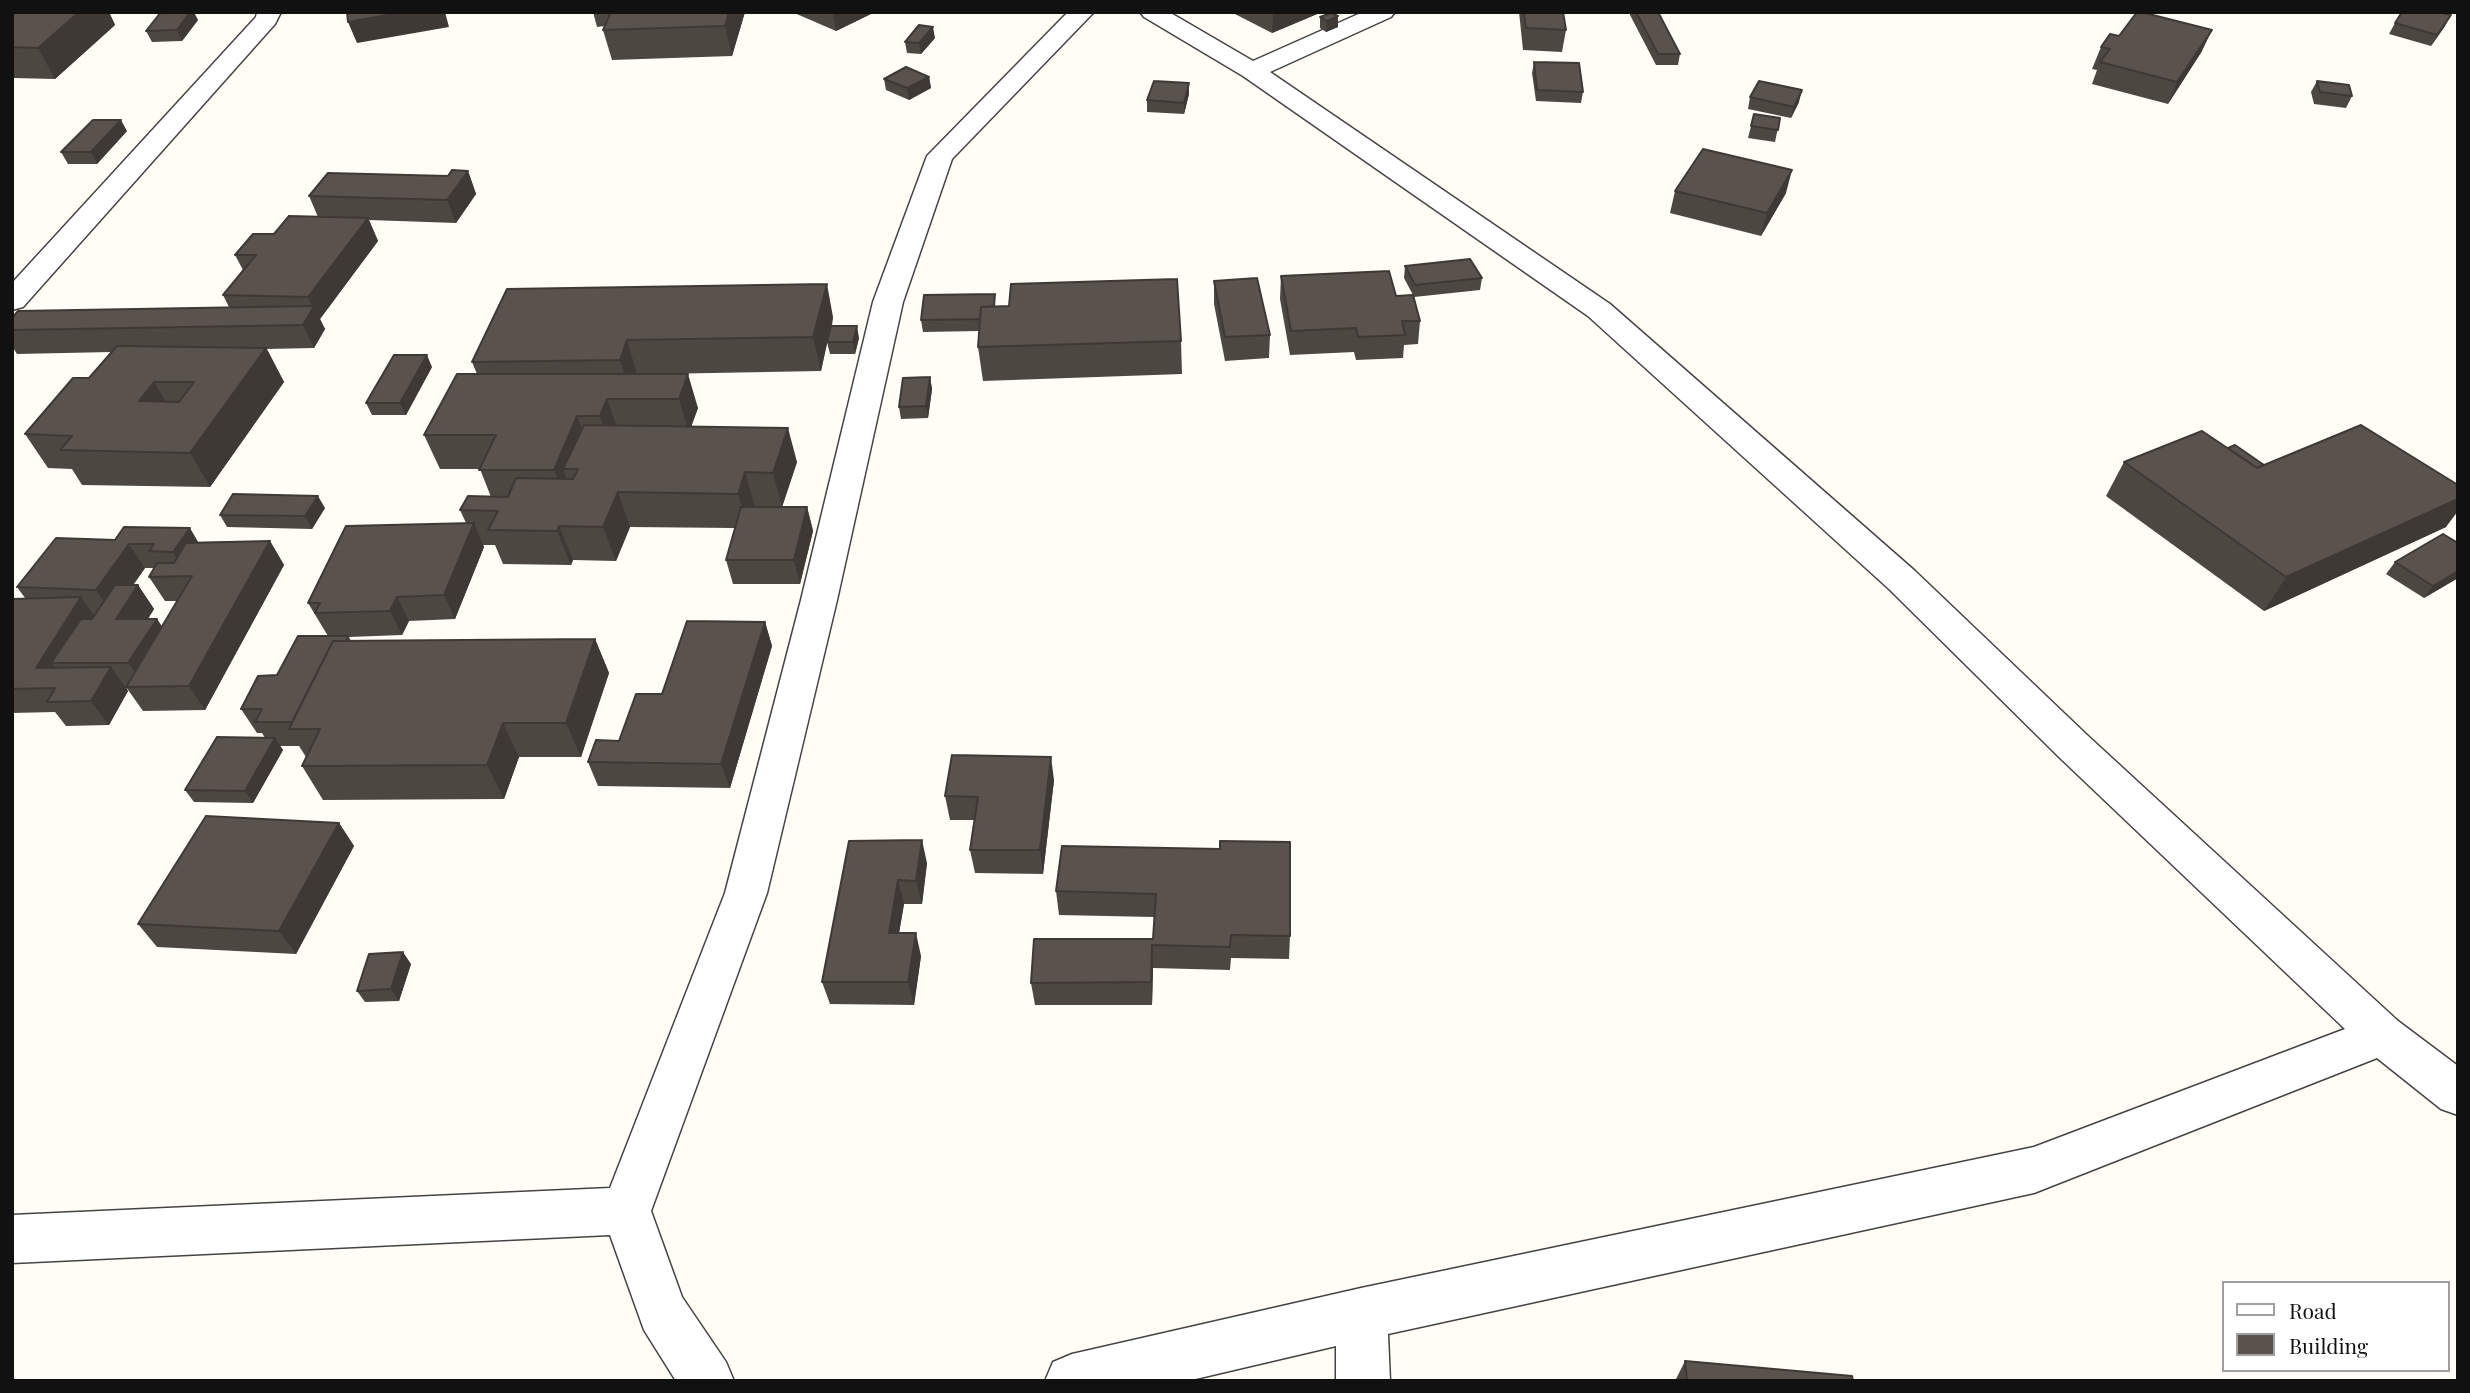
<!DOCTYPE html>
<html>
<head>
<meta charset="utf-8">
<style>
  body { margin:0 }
  #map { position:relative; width:2470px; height:1393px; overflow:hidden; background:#fffdf5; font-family:"Playfair Display",serif }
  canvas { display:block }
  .frame { position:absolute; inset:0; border:14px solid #111; pointer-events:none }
  .legend { position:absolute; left:2222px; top:1281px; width:228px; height:91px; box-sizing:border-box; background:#fff; border:2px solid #a0a0a0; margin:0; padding:9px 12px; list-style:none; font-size:21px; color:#111 }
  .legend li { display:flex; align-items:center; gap:14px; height:35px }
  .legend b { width:35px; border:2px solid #a0a0a0 }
</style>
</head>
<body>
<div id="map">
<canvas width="2470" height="1393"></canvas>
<div class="frame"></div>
<ul class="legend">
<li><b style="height:9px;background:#fff"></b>Road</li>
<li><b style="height:19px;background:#5a524d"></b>Building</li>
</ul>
</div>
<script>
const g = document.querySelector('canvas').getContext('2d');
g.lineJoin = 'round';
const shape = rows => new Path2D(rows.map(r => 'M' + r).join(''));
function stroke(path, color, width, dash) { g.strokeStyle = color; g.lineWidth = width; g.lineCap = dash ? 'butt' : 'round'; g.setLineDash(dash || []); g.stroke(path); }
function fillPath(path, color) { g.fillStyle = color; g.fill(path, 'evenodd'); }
const minor = shape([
  [257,12,281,12,275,24,23,307,12,310,12,283,256,17,257,12],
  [1068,12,1094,12,952,159,903,302,837,600,767,893,651,1211,682,1297,726,1362,734,1381,676,1381,644,1330,610,1235,12,1263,12,1215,610,1188,725,893,801,600,873,302,927,156,1068,12],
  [1140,12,1169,12,1253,61,1363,12,1395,12,1391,17,1270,72,1610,304,1915,571,2087,735,2398,1021,2458,1066,2458,1115,2441,1109,2377,1058,2034,1193,1388,1334,1390,1381,1336,1381,1336,1346,1187,1381,1045,1381,1053,1362,1072,1354,1361,1288,2034,1147,2345,1029,2059,757,1889,589,1588,316,1243,76,1144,17,1140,12]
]);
const wall = shape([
  [12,12,109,12,115,25,55,79,12,78],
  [593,12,745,12,732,56,612,60,603,30,605,26,597,27],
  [792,12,875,12,836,31],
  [1231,12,1322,12,1272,33],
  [1519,12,1563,12,1566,30,1562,52,1523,50],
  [1630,12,1658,12,1680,54,1678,65,1656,65,1630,15],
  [1320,17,1338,27,1326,32,1320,28],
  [198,20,182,41,152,42,146,31],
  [2395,23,2445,26,2431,46,2389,34],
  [2119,36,2202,51,2168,104,2092,84,2097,70,2092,69,2101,47],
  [935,38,921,54,907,53,905,42],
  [1534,62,1583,92,1581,103,1536,101,1532,73],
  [929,77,931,88,909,100,886,90,884,79],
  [2317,81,2352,96,2346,108,2314,104,2311,92],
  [1189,94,1184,114,1147,112,1147,100],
  [1750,97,1799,102,1791,118,1748,109],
  [1754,114,1780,118,1775,142,1748,138],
  [127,131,97,164,68,164,61,152],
  [468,171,476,194,456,223,369,220,378,241,320,319,325,329,314,348,267,349,284,382,210,487,82,485,72,469,48,468,25,434,89,378,111,352,17,354,12,346,12,318,229,307,223,295,243,270,235,255,274,234,318,217,309,196,448,176],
  [1675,191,1786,193,1761,236,1670,213],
  [1405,266,1482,278,1480,290,1414,297,1420,321,1418,344,1404,345,1403,358,1356,360,1354,352,1290,355,1280,299,1281,276,1396,296,1413,295,1404,278],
  [1214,281,1270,335,1269,358,1225,361,1214,304],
  [507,289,833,317,832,326,859,338,855,354,830,354,827,342,821,371,657,374,698,408,691,426,797,462,782,507,807,507,813,531,800,584,733,584,726,560,735,528,630,527,616,561,573,560,571,565,503,564,495,545,483,545,484,547,455,619,409,621,402,635,349,637,351,641,595,639,609,673,581,757,519,757,504,799,323,800,302,766,306,757,299,746,280,746,283,750,253,803,194,802,185,790,265,738,262,733,257,733,241,709,277,675,328,636,308,603,466,523,460,510,491,497,480,469,440,469,424,435,477,374,472,362],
  [997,306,1181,341,1182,374,983,381,978,347,979,331,923,332,921,320],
  [432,367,406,415,372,415,366,403],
  [930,377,932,389,928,418,901,419,899,407],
  [2228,448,2264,465,2446,527,2264,611,2106,496,2124,462],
  [325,508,312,529,227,527,220,515],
  [56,538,198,542,270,541,284,565,205,710,143,711,126,687,128,691,109,725,66,726,55,712,12,713,12,599,25,598,17,587],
  [145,568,154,568,149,577,165,601,178,601,162,627,157,619,148,619,154,609,138,585,133,585],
  [2395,562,2458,578,2424,598,2386,574],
  [765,622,772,646,730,788,598,786,588,762,619,741,662,694],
  [1054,780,1043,874,975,873,970,850,975,820,950,820,945,796],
  [339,823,354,846,296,954,157,947,138,924],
  [849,841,927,863,922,904,904,904,899,933,921,956,914,1005,830,1004,822,982],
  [1062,846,1290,936,1289,959,1231,958,1230,970,1153,968,1152,1005,1035,1005,1031,983,1153,939,1154,917,1059,915,1056,891],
  [411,964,399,1001,365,1002,357,991],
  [1685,1361,1853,1381,1675,1381]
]);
const shadedWall = shape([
  [79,12,109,12,115,25,55,79,38,48],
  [190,12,194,12,198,20,182,41,177,30],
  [404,12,445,12,449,27,357,43,348,22],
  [729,12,745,12,732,56,725,26],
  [833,12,875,12,836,31],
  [1273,12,1322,12,1272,33],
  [2451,15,2445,26,2431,46,2437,35],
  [1338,16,1338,27,1326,32,1327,21],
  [933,27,935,38,921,54,919,43],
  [2212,30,2202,51,2168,104,2177,82],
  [929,77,931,88,909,100,907,88],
  [1189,83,1189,94,1184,114,1184,103],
  [1802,90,1799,102,1791,118,1794,107],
  [121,120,127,131,97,164,91,152],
  [1792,170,1786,193,1761,236,1767,213],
  [468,171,476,194,456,223,447,200],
  [368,218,378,241,320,319,325,329,314,348,303,325,313,308,308,297],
  [827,284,833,317,821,371,813,337],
  [857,326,859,338,855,354,853,342],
  [627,340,637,374,631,394,620,360],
  [266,348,284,382,210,487,190,453],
  [427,355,432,367,406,415,400,403],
  [688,374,698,408,689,433,679,399],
  [930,377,932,389,928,418,926,406],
  [154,382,174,415,139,401],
  [607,399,619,433,612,450,600,416],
  [577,416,590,450,563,469,572,492,567,504,554,470],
  [788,428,797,462,782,507,773,473],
  [745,472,755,507,748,528,738,494],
  [618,492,630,527,616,561,603,527],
  [318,496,325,508,312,529,305,516],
  [2458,499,2458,511,2446,527,2264,611,2286,577],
  [807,507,813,531,800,584,794,560],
  [474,523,484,547,455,619,444,595],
  [559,526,573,560,571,565,557,531],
  [190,528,204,552,189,576,173,552],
  [270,541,284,565,205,710,189,686],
  [129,544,145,568,113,614,96,590],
  [2458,571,2458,578,2424,598,2433,586],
  [138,585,154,609,132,643,116,619],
  [81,597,98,621,51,663,63,678,36,668],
  [397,597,409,621,402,635,390,611],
  [157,619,173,643,145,687,128,663],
  [765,622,772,646,730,788,721,764],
  [595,639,609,673,581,757,566,723],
  [111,667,128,691,109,725,91,701],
  [503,723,519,757,504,799,487,765],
  [275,738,283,750,253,803,245,791],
  [1051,757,1054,780,1043,874,1040,850],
  [339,823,354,846,296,954,279,931],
  [922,840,927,863,922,904,916,881],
  [898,880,904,904,895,956,889,933],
  [916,933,921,956,914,1005,908,982],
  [1152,945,1153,968,1152,1005,1151,982],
  [403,952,411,964,399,1001,391,989]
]);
const building = shape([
  [12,12,79,12,38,48,12,47,12,12],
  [161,12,190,12,177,30,146,31,161,12],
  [347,12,404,12,348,22,347,12],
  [611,12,729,12,725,26,603,30,611,12],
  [1524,12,1563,12,1566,30,1526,28,1524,12],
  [1636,12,1658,12,1680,54,1658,54,1636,12],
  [2137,12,2141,12,2212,30,2177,82,2100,62,2110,49,2101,47,2110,34,2119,36,2137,12],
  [2402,12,2438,12,2451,15,2437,35,2395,23,2402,12],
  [1331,13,1338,16,1327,21,1320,17,1331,13],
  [919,25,933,27,919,43,905,42,919,25],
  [1534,62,1579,63,1583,92,1537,90,1534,62],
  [906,67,929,77,907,88,884,79,906,67],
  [1154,81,1189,83,1184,103,1147,100,1154,81],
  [1759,81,1802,90,1794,107,1750,97,1759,81],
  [2317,81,2349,85,2352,96,2320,92,2317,81],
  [1754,114,1780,118,1778,130,1751,126,1754,114],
  [93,120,121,120,91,152,61,152,93,120],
  [1703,149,1792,170,1767,213,1675,191,1703,149],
  [452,170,468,171,447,200,309,196,328,173,448,176,452,170],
  [289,216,368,218,308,297,223,295,256,255,235,255,253,234,274,234,289,216],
  [1470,259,1482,278,1415,285,1405,266,1470,259],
  [1389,271,1396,296,1413,295,1420,321,1402,321,1405,335,1358,337,1356,328,1291,331,1281,276,1389,271],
  [1257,278,1270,335,1225,337,1214,281,1257,278],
  [1177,279,1181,341,978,347,981,307,1009,306,1011,284,1177,279],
  [827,284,813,337,627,340,620,360,472,362,507,289,827,284],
  [995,294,994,306,981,307,980,319,921,320,924,295,995,294],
  [314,306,303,325,12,330,12,318,18,311,314,306],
  [831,326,857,326,853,342,827,342,831,326],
  [117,346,266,348,190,453,60,450,72,436,25,434,73,378,89,378,117,346],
  [154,382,194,382,179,402,139,401,154,382],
  [394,355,427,355,400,403,366,403,394,355],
  [457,374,688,374,679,399,607,399,600,416,577,416,554,470,479,470,496,435,424,435,457,374],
  [930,377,926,406,899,407,903,378,930,377],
  [584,425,788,428,773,473,745,472,738,494,618,492,603,527,559,526,557,531,488,530,498,511,460,510,468,496,508,497,516,478,573,479,578,469,563,469,584,425],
  [2361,425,2458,485,2458,499,2286,577,2124,462,2202,431,2257,468,2361,425],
  [2235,445,2264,465,2257,468,2228,448,2235,445],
  [233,494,318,496,305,516,220,515,233,494],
  [741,507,807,507,794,560,726,560,741,507],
  [474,523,444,595,397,597,390,611,315,613,320,603,308,603,346,526,474,523],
  [124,527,190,528,173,552,149,551,154,544,129,544,96,590,17,587,56,538,115,540,124,527],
  [2443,534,2458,543,2458,571,2433,586,2395,562,2443,534],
  [270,541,189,686,126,687,192,576,149,577,157,563,174,563,186,543,270,541],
  [115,585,138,585,116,619,157,619,128,663,51,663,81,619,92,619,115,585],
  [81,597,36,668,111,667,91,701,47,702,55,688,12,689,12,599,81,597],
  [687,621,765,622,721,764,588,762,596,740,619,741,636,694,662,694,687,621],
  [298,636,348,636,346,641,333,641,292,722,255,722,262,709,241,709,258,676,277,675,298,636],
  [595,639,566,723,503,723,487,765,302,766,320,729,289,729,333,641,595,639],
  [217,737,275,738,245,791,185,790,217,737],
  [952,755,1051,757,1040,850,970,850,978,797,945,796,952,755],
  [206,816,339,823,279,931,138,924,206,816],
  [922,840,916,881,898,880,889,933,916,933,908,982,822,982,849,841,922,840],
  [1220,841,1290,842,1290,936,1231,935,1230,947,1152,945,1151,982,1031,983,1034,939,1153,939,1156,894,1056,891,1062,846,1220,849,1220,841],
  [403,952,391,989,357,991,369,954,403,952],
  [1685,1361,1852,1376,1853,1381,1687,1381,1685,1361]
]);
stroke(minor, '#444', 3);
fillPath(minor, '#fff');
fillPath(wall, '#4d4742');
fillPath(shadedWall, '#3f3936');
fillPath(building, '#5a524d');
stroke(building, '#3f3936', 2);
</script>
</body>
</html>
